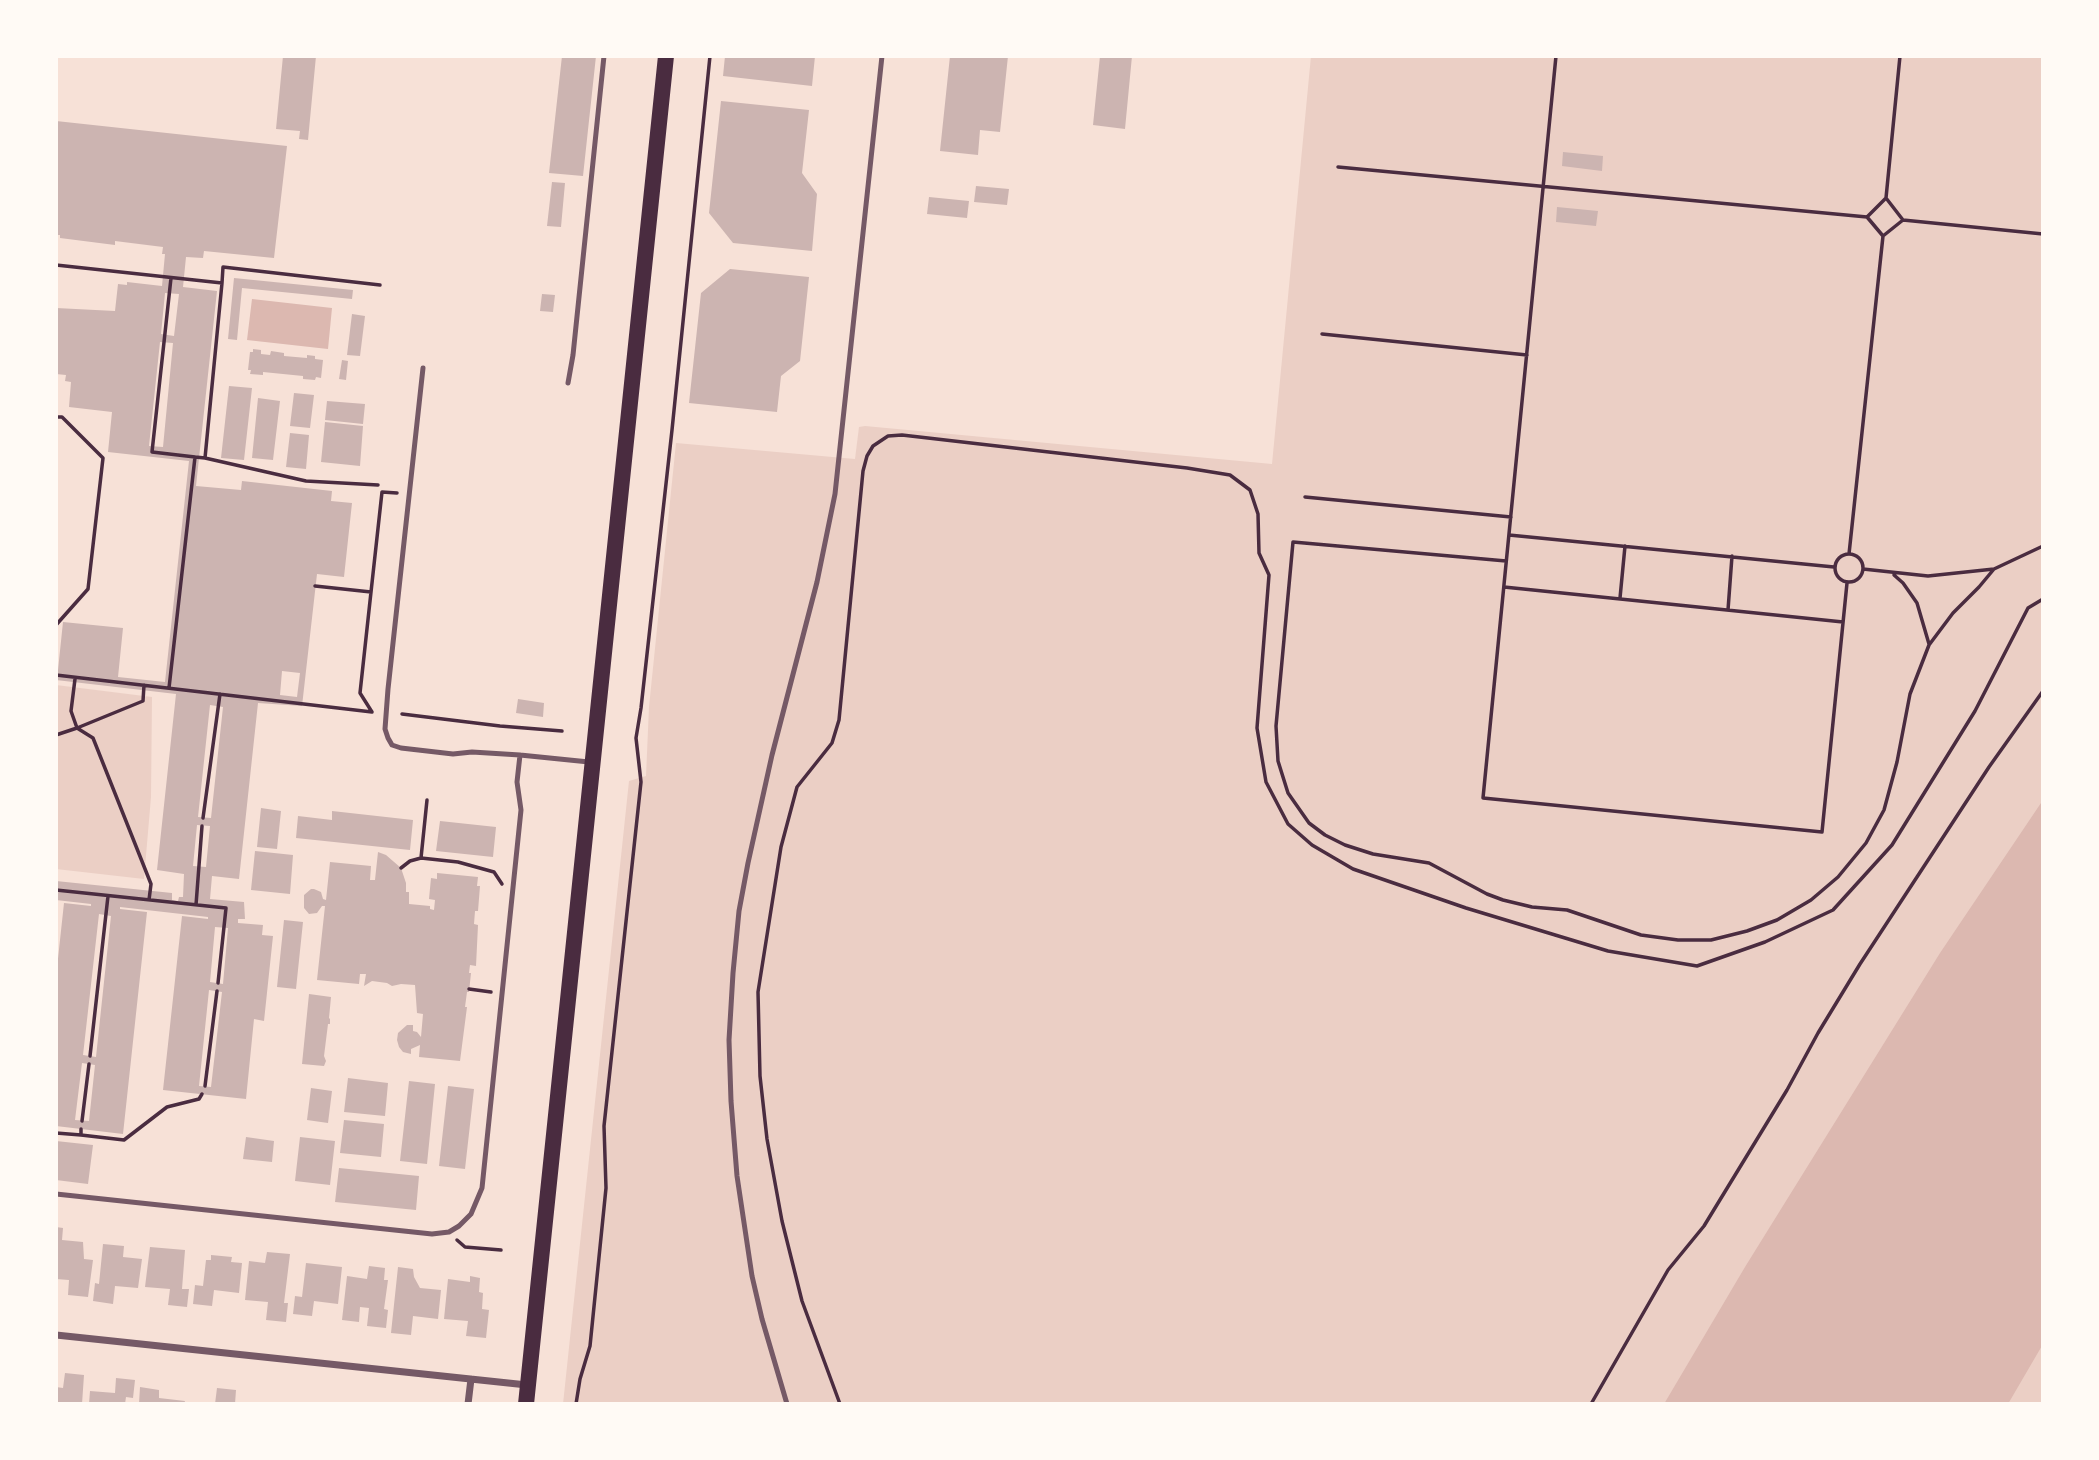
<!DOCTYPE html>
<html>
<head>
<meta charset="utf-8">
<style>
  body { margin:0 }
  #map { position:relative; width:2099px; height:1460px; overflow:hidden; background:#f7e1d7; font-family:Lora,serif }
  canvas { display:block }
  .frame { position:absolute; inset:0; border:58px solid #fffaf5; pointer-events:none }
</style>
</head>
<body>
<div id="map">
<canvas width="2099" height="1460"></canvas>
<div class="frame"></div>
</div>
<script>
const g = document.querySelector('canvas').getContext('2d');
g.lineJoin = 'round';
function fillPath(path, color) { g.fillStyle = color; g.fill(path, 'evenodd'); }
const shape = rows => new Path2D(rows.map(r => 'M' + r).join(''));
function stroke(path, color, width, dash) { g.strokeStyle = color; g.lineWidth = width; g.lineCap = dash ? 'butt' : 'round'; g.setLineDash(dash || []); g.stroke(path); }
const green = shape([
  [1311,56,2043,56,2043,1404,563,1404,629,781,646,776,649,707,676,443,855,459,859,427,865,426,1272,464],
  [56,685,152,697,151,797,144,879,56,869]
]);
const water = shape([
  [252,299,332,308,328,349,247,340],
  [2043,800,2043,1344,2008,1404,1664,1404,1745,1267,1940,953]
]);
const building = shape([
  [283,56,316,56,308,140,299,139,300,131,276,129],
  [562,56,596,56,583,176,549,173],
  [725,56,815,56,812,86,723,76],
  [950,56,1008,56,1000,132,980,130,978,155,940,151],
  [1100,56,1132,56,1125,129,1093,125],
  [721,101,809,110,802,173,817,194,812,251,733,243,709,213],
  [56,121,287,146,274,258,204,251,203,258,186,257,183,287,217,291,196,486,241,490,242,481,332,491,331,501,352,503,344,577,317,574,302,706,258,703,239,879,212,876,210,899,244,902,245,919,238,919,238,923,263,925,262,935,273,936,264,1021,254,1019,246,1099,163,1090,182,916,208,919,208,917,120,907,120,909,147,912,123,1134,56,1126,56,977,64,903,91,906,91,904,56,900,56,881,172,893,172,900,178,901,179,897,183,897,184,874,157,870,176,694,56,680,56,669,58,670,63,622,123,628,118,677,165,682,189,461,108,452,112,412,69,407,71,382,65,381,66,375,56,374,56,308,115,311,118,284,127,285,127,282,162,286,165,254,162,254,163,247,115,241,115,245,60,238,60,235,56,235],
  [165,293,179,294,174,336,161,334],
  [160,342,173,343,163,447,149,446],
  [282,671,300,673,297,697,280,695],
  [210,705,223,707,211,818,198,817],
  [197,825,210,826,206,867,193,866],
  [99,914,111,916,96,1057,83,1055],
  [215,927,228,928,223,984,210,982],
  [209,990,222,992,211,1087,199,1086],
  [82,1063,95,1065,89,1121,75,1120],
  [1563,152,1603,156,1602,171,1562,166],
  [552,182,565,183,561,227,547,226],
  [976,186,1009,189,1007,205,974,202],
  [929,197,969,201,967,218,927,214],
  [1557,207,1598,211,1596,226,1556,222],
  [730,269,809,277,800,361,781,376,777,412,689,403,701,293],
  [234,278,353,290,352,299,242,288,237,340,228,339],
  [542,294,555,295,553,312,540,311],
  [352,314,365,316,360,356,347,355],
  [253,349,261,350,261,354,270,355,271,351,284,353,284,356,307,358,307,355,315,356,315,359,323,360,321,378,316,377,315,380,303,379,303,376,263,372,263,375,250,374,251,370,248,370,250,352,253,352],
  [342,360,348,361,346,380,339,379],
  [229,386,252,388,244,460,221,458],
  [294,393,314,395,310,428,290,426],
  [258,398,280,401,273,460,252,458],
  [327,401,365,404,363,424,325,420],
  [325,422,363,426,360,466,321,462],
  [290,433,309,435,306,469,286,467],
  [518,699,544,703,543,717,516,713],
  [261,808,281,811,277,849,257,847],
  [332,811,413,820,410,850,296,838,298,816,332,820],
  [440,821,496,827,493,857,436,851],
  [255,851,293,855,290,894,251,890],
  [378,852,386,855,401,868,406,883,406,892,409,892,409,904,430,906,430,909,434,910,435,900,429,899,431,878,437,879,437,873,478,877,477,886,480,886,478,911,475,911,474,924,478,925,476,966,470,965,469,973,471,973,469,992,467,992,465,1007,467,1007,460,1061,419,1057,420,1045,411,1049,411,1054,403,1052,399,1047,397,1040,398,1033,407,1025,413,1025,413,1031,417,1032,421,1037,423,1014,417,1013,415,985,401,984,392,986,387,983,372,981,364,986,366,974,360,974,359,984,317,980,325,906,322,906,317,913,309,914,304,908,304,895,311,889,314,889,321,892,323,899,326,900,330,862,371,866,370,880,375,880],
  [284,920,303,922,296,989,277,987],
  [309,994,331,997,329,1018,330,1019,330,1024,328,1024,324,1056,326,1061,324,1066,302,1064],
  [348,1078,388,1083,385,1116,344,1112],
  [409,1081,435,1084,427,1164,400,1161],
  [448,1086,474,1089,465,1169,439,1166],
  [311,1088,332,1091,328,1123,307,1120],
  [344,1120,384,1124,381,1157,340,1153],
  [246,1137,274,1141,272,1162,243,1159],
  [300,1137,335,1141,330,1185,295,1181],
  [56,1141,93,1145,88,1184,56,1180],
  [339,1168,419,1176,416,1210,335,1202],
  [56,1227,63,1228,62,1240,83,1242,84,1259,93,1260,88,1297,68,1295,69,1280,56,1279],
  [103,1244,124,1246,123,1257,142,1259,138,1288,115,1286,113,1304,93,1301,95,1283,99,1284],
  [150,1247,185,1250,182,1289,189,1289,187,1307,168,1305,170,1289,145,1287],
  [267,1252,290,1254,284,1303,288,1303,286,1322,266,1320,268,1302,245,1300,249,1261,265,1263],
  [211,1255,232,1257,231,1262,242,1263,239,1293,214,1290,212,1306,193,1304,195,1285,203,1286,206,1260,211,1260],
  [306,1263,342,1267,338,1304,314,1301,312,1316,293,1314,295,1296,302,1297],
  [369,1266,385,1268,384,1280,388,1280,384,1309,388,1310,386,1328,367,1326,369,1308,360,1307,359,1322,342,1320,347,1276,367,1279],
  [398,1267,413,1269,414,1277,420,1288,441,1290,438,1319,413,1316,411,1335,391,1333],
  [470,1276,480,1278,479,1292,483,1293,482,1309,489,1310,486,1338,466,1336,468,1321,444,1319,448,1279,470,1282],
  [65,1373,84,1375,82,1404,56,1404,56,1387,63,1388],
  [116,1378,135,1380,133,1398,126,1397,125,1404,89,1404,90,1391,115,1393],
  [140,1387,159,1390,159,1398,185,1401,184,1404,139,1404],
  [217,1388,236,1390,235,1404,215,1404]
]);
const path = shape([
  [1556,56,1483,798,1822,832,1847,583],
  [1338,167,1867,217],
  [1886,198,1903,220,1883,236,1867,217,1886,198,1900,56],
  [1903,220,2043,234],
  [56,265,222,283,205,458,195,457],
  [222,283,223,267,380,285],
  [1322,334,1527,355],
  [56,417,62,417,103,458,88,589,56,625],
  [205,458,306,481,378,485],
  [1305,497,1511,517],
  [1509,535,1834,567],
  '1835 568a14 14 0 1 1 28 0a14 14 0 1 1-28 0Z',
  [1849,554,1883,236],
  [1506,561,1293,542,1276,726,1278,761,1288,793,1309,823,1325,835,1345,845,1373,854,1429,863,1487,894,1503,900,1532,907,1567,910,1641,935,1678,940,1711,940,1747,931,1777,920,1811,900,1838,877,1866,843,1884,810,1897,762,1910,694,1929,645,1953,613,1979,587,1994,569],
  [1863,569,1928,576,1994,569,2043,546],
  [1894,575,1903,583,1917,603,1929,644],
  [315,586,371,592],
  [1504,587,1843,622],
  [1620,598,1625,546],
  [1728,610,1732,556],
  [56,675,372,712,360,693,371,592,382,492,397,493],
  [75,679,71,711,77,728,93,738,151,884,149,900],
  [169,688,195,457,152,452,171,278],
  [402,714,500,726,562,731],
  [56,735,77,728,143,701,144,685],
  [427,800,421,858,458,862,494,872,502,884],
  [203,818,220,694],
  [401,868,410,861,421,858],
  [56,890,226,908,218,983],
  [196,905,202,826],
  [469,989,491,992],
  [90,1056,108,896],
  [205,1086,217,991],
  [82,1121,89,1064],
  [81,1129,81,1135,124,1140,167,1107,199,1099,202,1094],
  [56,1133,81,1135],
  [457,1240,465,1247,501,1250],
  [576,1404,580,1379,590,1346,606,1188,604,1126,641,782,636,738,641,708,672,430,710,56],
  [840,1404,802,1301,782,1221,767,1139,760,1076,758,992,781,847,797,787,832,743,839,720,863,471,867,456,873,446,888,436,902,435,1187,468,1230,475,1250,490,1258,514,1259,553,1269,575,1257,728,1266,782,1288,824,1312,845,1353,869,1466,908,1608,951,1697,966,1765,942,1833,910,1892,845,1975,711,2028,608,2043,599],
  [1591,1404,1668,1270,1704,1226,1787,1090,1818,1033,1860,964,1989,767,2043,691]
]);
const service = shape([
  [423,368,388,689,385,729,388,738,392,745,401,748,453,754,472,752,520,755,589,762],
  [568,383,573,355,604,56],
  [56,1194,432,1234,449,1232,459,1226,471,1214,482,1188,521,810,517,782,520,755],
  [787,1404,762,1319,752,1276,737,1176,731,1101,729,1040,733,973,739,911,748,863,772,755,817,582,835,494,882,56]
]);
const minor = shape([
  [56,1335,527,1385],
  [468,1404,471,1379]
]);
const primary = shape([
  [526,1404,666,56]
]);
fillPath(green, '#ebcfc5');
fillPath(water, '#dcb8b0');
fillPath(building, '#ccb4b1');
stroke(path, '#4a2c40', 3.5);
stroke(service, '#755966', 5);
stroke(minor, '#755966', 7);
stroke(primary, '#4a2c40', 16);
</script>
</body>
</html>
